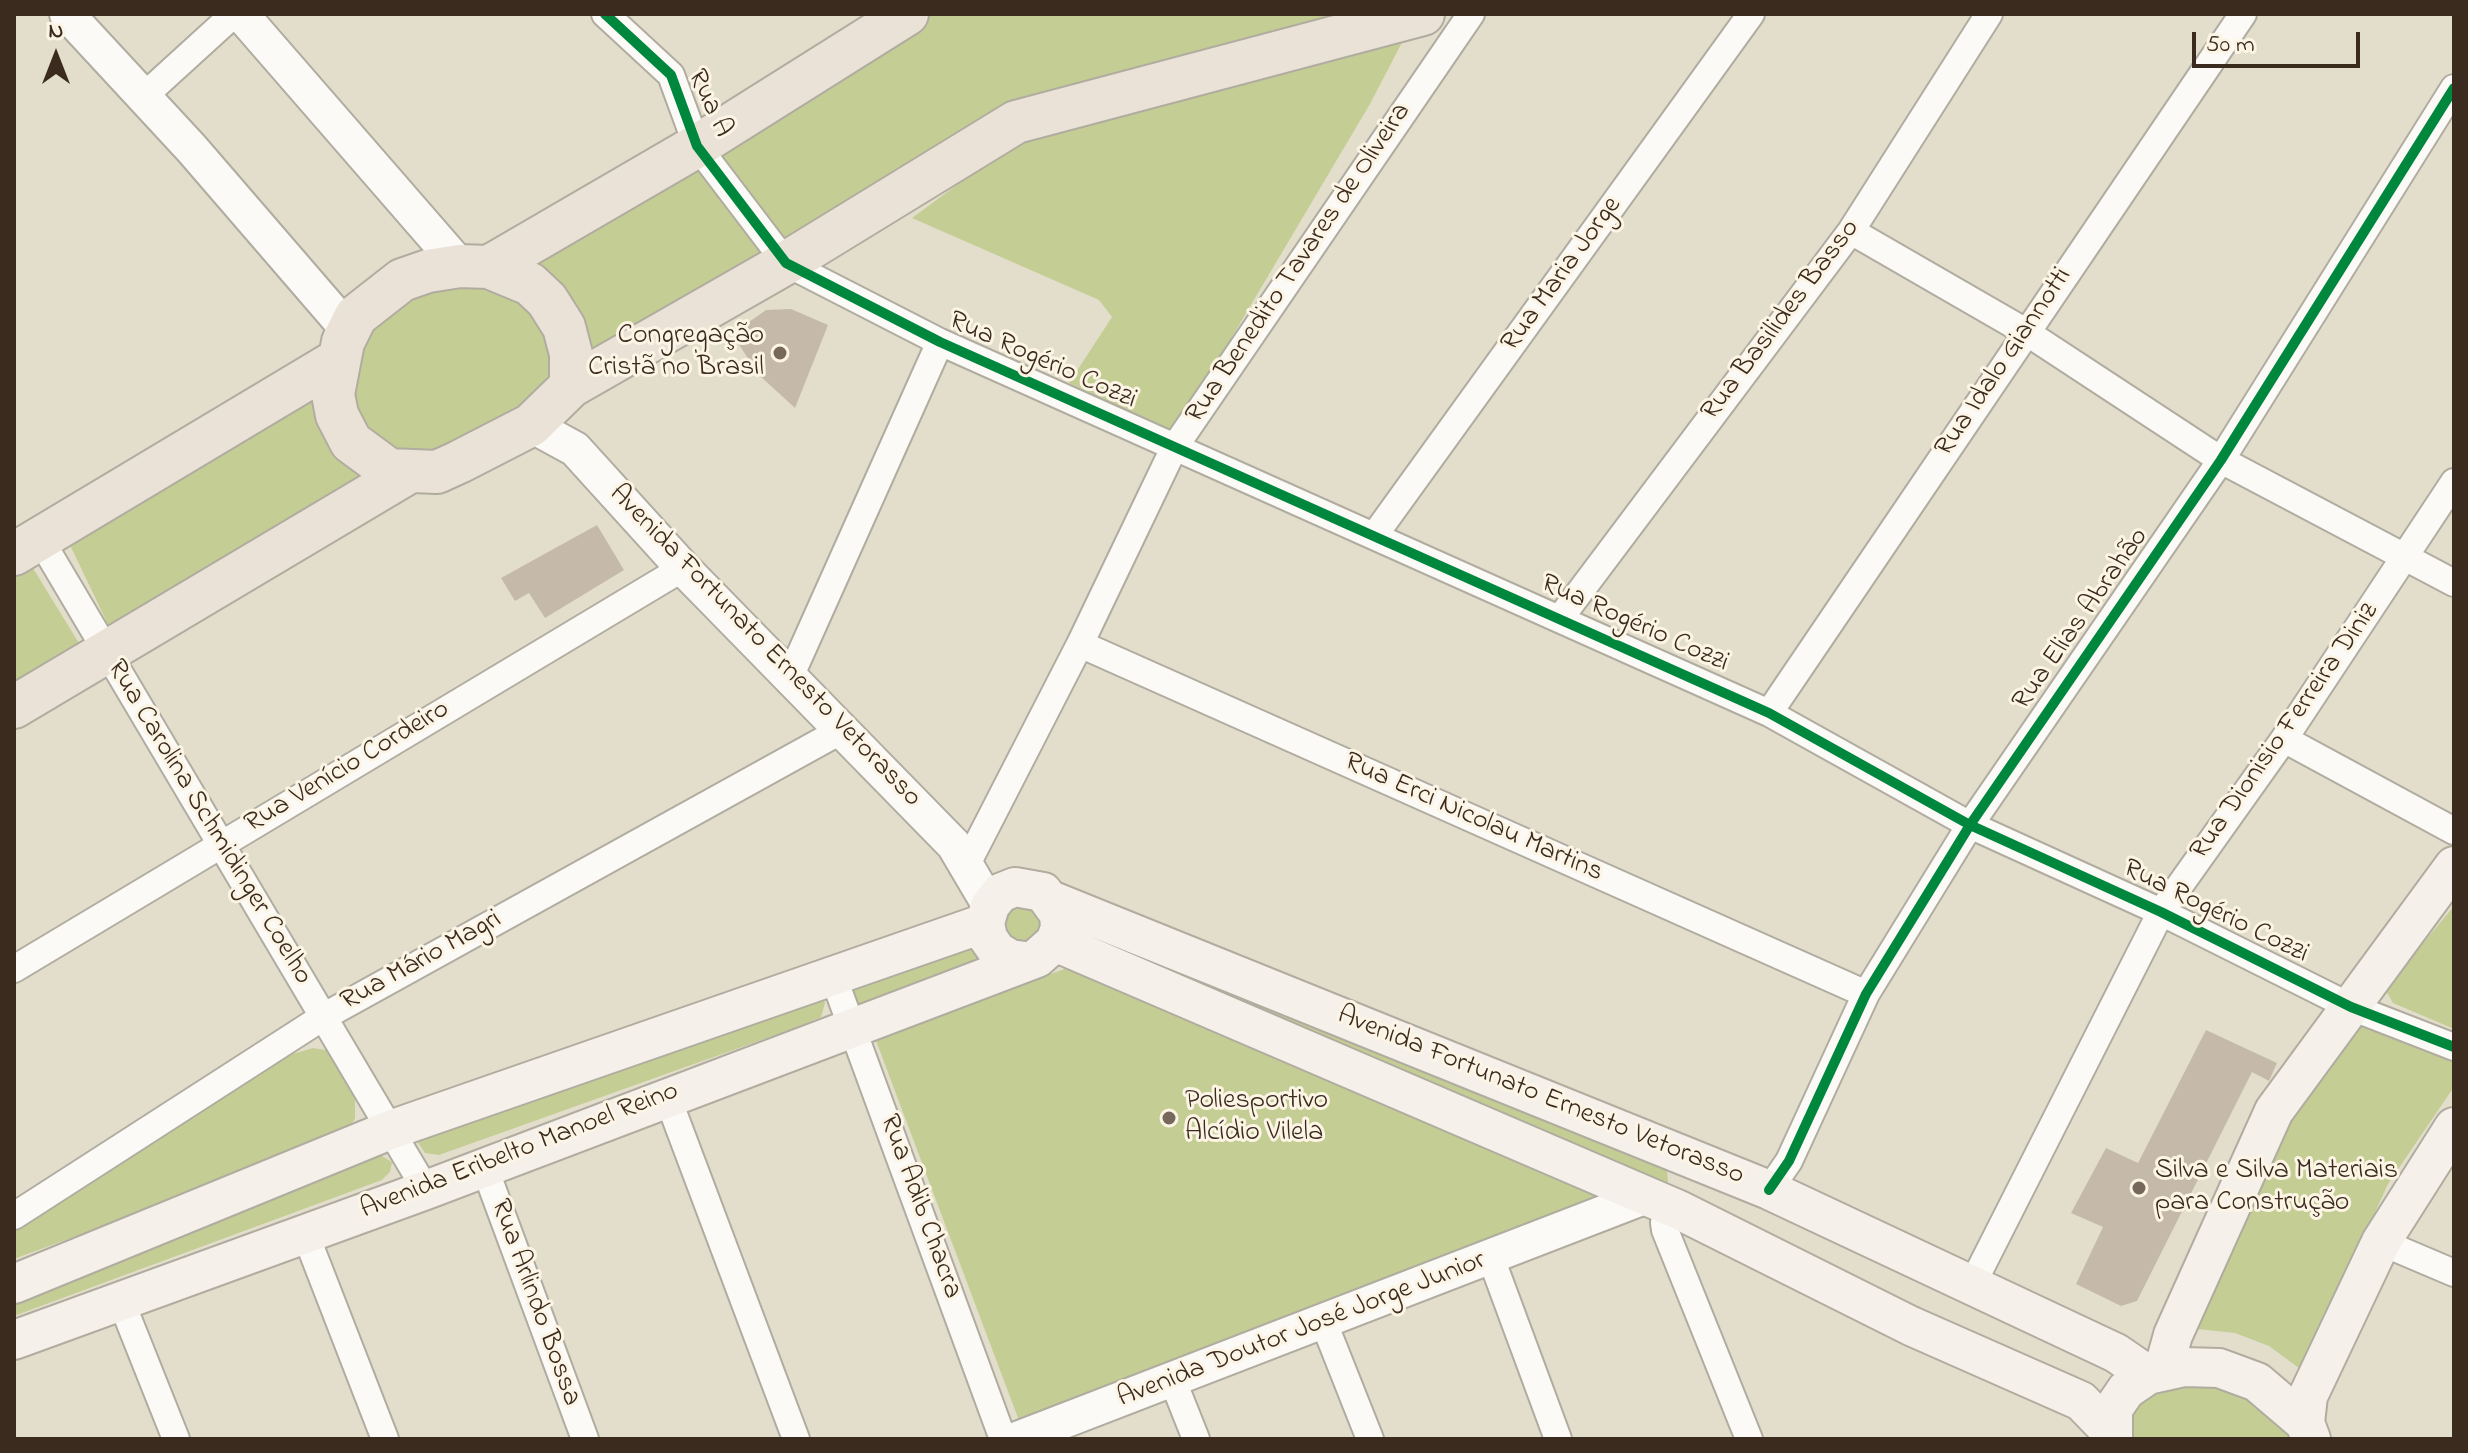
<!DOCTYPE html>
<html>
<head>
<meta charset="utf-8">
<style>
  body { margin:0 }
  #map { position:relative; width:2468px; height:1453px; overflow:hidden; background:#e3decc; font-family:"Indie Flower",sans-serif }
  canvas { display:block }
  .frame { position:absolute; inset:0; border:16px solid #3b2a1e; pointer-events:none }
  .north { position:absolute; left:16px; top:16px; width:80px; height:80px; -webkit-text-stroke:6px #fcf5e5; paint-order:stroke; rotate:0deg; font-size:22px; font-weight:700; line-height:32px; text-align:center; color:#3b2a1e }
  .north::after { content:''; display:block; margin:auto; width:28px; height:36px; background:#3b2a1e; clip-path:polygon(50% 0,100% 100%,50% 72%,0 100%) }
  .scale { position:absolute; left:2192px; top:32px; width:168px; height:36px; box-sizing:border-box; border:4px solid #3b2a1e; border-top:0; padding-left:10px; font-size:24px; line-height:28px; white-space:nowrap; color:#3b2a1e; -webkit-text-stroke:6px #fcf5e5; paint-order:stroke }
</style>
</head>
<body>
<div id="map">
<canvas width="2468" height="1453"></canvas>
<div class="frame"></div>
<div class="north">N</div>
<div class="scale">50 m</div>
</div>
<script>
const g = document.querySelector('canvas').getContext('2d');
g.lineJoin = 'round';
function fillPath(path, color) { g.fillStyle = color; g.fill(path, 'evenodd'); }
const shape = rows => new Path2D(rows.map(r => 'M' + r).join(''));
function stroke(path, color, width, dash) { g.strokeStyle = color; g.lineWidth = width; g.lineCap = dash ? 'butt' : 'round'; g.setLineDash(dash || []); g.stroke(path); }
function label(font, color, halo, rows, align = 'center') {
  g.font = font + ' "Indie Flower",sans-serif'; g.lineWidth = 6; g.setLineDash([]); g.textBaseline = 'middle'; g.strokeStyle = halo; g.fillStyle = color; for (const [text, x, y, turn = 0] of rows) {
    g.save(); g.translate(x, y); g.rotate((+turn || 0) * Math.PI / 180); g.textAlign = isNaN(turn) ? turn : align; if (halo) g.strokeText(text, 0, 0); g.fillText(text, 0, 0); g.restore();
  }
}
const green = shape([
  [921,14,1371,14,1208,52,792,249,712,145],
  [1409,29,1370,104,1175,433,1069,383,1112,317,1099,300,912,218,1019,139],
  [695,161,768,260,581,371,522,263],
  [431,282,505,285,555,333,548,398,411,464,359,437,347,366,354,344],
  [323,383,380,479,114,637,69,543],
  [28,560,85,653,14,695,14,569],
  [1008,897,1054,920,1020,954,995,912],
  [2454,906,2454,1029,2393,1003,2385,989],
  [1061,923,1661,1165,1667,1171,1668,1182,1659,1187],
  [973,944,989,969,854,1011,846,986],
  [1078,964,1614,1197,1021,1426,875,1038],
  [821,991,825,1003,821,1017,795,1028,439,1155,425,1153,417,1141,421,1128],
  [2361,1021,2454,1062,2454,1087,2388,1184,2303,1371,2269,1346,2235,1333,2197,1329,2278,1142],
  [313,1048,332,1051,343,1066,355,1100,355,1119,340,1138,14,1259,14,1232,279,1058],
  [375,1152,392,1162,390,1172,382,1180,14,1316,14,1291],
  [2219,1377,2301,1439,2124,1439,2135,1394]
]);
const building = shape([
  [791,309,828,325,795,408,759,375,732,334,766,310],
  [597,525,624,570,545,618,529,593,515,601,501,578],
  [2206,1030,2277,1063,2269,1081,2252,1072,2137,1301,2121,1306,2076,1284,2103,1227,2071,1213,2106,1148,2138,1163]
]);
const minor = shape([
  [605,14,671,75,697,146,786,263,940,342,1769,713,1970,825,2161,912,2351,1007,2454,1047],
  [144,96,234,14],
  [1851,231,2026,332,2221,460,2454,583],
  [1374,536,1751,14],
  [40,539,426,1190],
  [1561,617,1851,231,1989,14],
  [1080,644,1866,994],
  [790,677,940,342],
  [1769,713,2243,14],
  [2284,739,2454,831],
  [967,864,1080,644,1174,448,1471,14],
  [14,969,683,568],
  [833,976,1003,1439],
  [667,1096,796,1439],
  [484,1166,585,1439],
  [1769,1190,1789,1161,1866,994,1970,825,2221,460,2454,88],
  [1679,1210,1664,1223,1665,1230,1749,1439],
  [14,1216,323,1017,842,730],
  [305,1233,385,1439],
  [2381,1242,2454,1273],
  [1491,1258,1558,1439],
  [1972,1285,2161,912,2284,739,2454,482],
  [121,1301,176,1439],
  [1324,1323,1370,1439],
  [1173,1381,1196,1439]
]);
const tertiary = shape([
  [67,14,192,149,349,331],
  [241,14,460,266],
  [531,425,575,449,683,568,954,845,990,906],
  [1017,1439,1647,1196]
]);
const secondary = shape([
  [1053,901,1769,1190,2116,1353,2148,1375],
  [1055,942,1679,1210,1911,1326,2081,1401,2112,1433],
  [14,1284,390,1130,985,923],
  [14,1340,426,1190,1037,958,1055,942,1060,928,1059,914,1043,892,1015,887,1000,893,990,906,985,923,988,938,997,951,1010,959,1025,961],
  [2163,1371,2173,1335,2274,1111,2454,866],
  [2305,1423,2308,1396,2381,1242,2454,1127],
  [2113,1439,2113,1409,2126,1390,2148,1375,2184,1367,2219,1368,2257,1382,2305,1423,2311,1439]
]);
const primary = shape([
  [460,266,489,267,530,284,547,300,564,327,571,354,571,386,531,425,459,462,437,472,389,470,351,442,337,415,333,394,343,342,356,316,402,280,428,271,460,266],
  [489,267,697,146,907,14],
  [571,386,786,263,1016,122,1423,14],
  [14,554,338,360],
  [14,707,409,472]
]);
const cycleway = shape([
  [605,14,671,75,697,146,786,263,940,342,1769,713,1970,825,2161,912,2351,1007,2454,1047],
  [1769,1190,1789,1161,1866,994,1970,825,2221,460,2454,88]
]);
const markers = [
  [780,353,8,"#76695b"],
  [1169,1118,8,"#76695b"],
  [2139,1188,8,"#76695b"]
];
const streetNames = [
  ["Rua A",708,104,65],
  ["Rua Benedito Tavares de Oliveira",1300,264,-56],
  ["Rua Maria Jorge",1563,275,-54],
  ["Rua Basilides Basso",1782,321,-53],
  ["Rua Rogério Cozzi",1042,362,24],
  ["Rua Idalo Giannotti",2005,363,-56],
  ["Rua Elias Abrahão",2082,620,-55],
  ["Rua Rogério Cozzi",1634,625,24],
  ["Avenida Fortunato Ernesto Vetorasso",764,647,46],
  ["Rua Dionisio Ferreira Diniz",2286,732,-55],
  ["Rua Venício Cordeiro",348,768,-31],
  ["Rua Erci Nicolau Martins",1473,819,24],
  ["Rua Carolina Schmidinger Coelho",208,823,59],
  ["Rua Rogério Cozzi",2215,913,26],
  ["Rua Mário Magri",422,962,-29],
  ["Avenida Fortunato Ernesto Vetorasso",1540,1097,22],
  ["Avenida Eribelto Manoel Reino",520,1152,-21],
  ["Rua Adib Chacra",919,1207,70],
  ["Rua Arlindo Bossa",534,1303,70],
  ["Avenida Doutor José Jorge Junior",1302,1331,-21]
];
const poiNames = [
  ["Congregação",764,337,"right"],
  ["Cristã no Brasil",764,369,"right"],
  ["Poliesportivo",1185,1102],
  ["Alcídio Vilela",1185,1134],
  ["Silva e Silva Materiais",2155,1172],
  ["para Construção",2155,1204]
];
fillPath(green, '#c4ce94');
fillPath(building, '#c5baaa');
stroke(minor, '#b1aca0', 30);
stroke(tertiary, '#b1aca0', 38);
stroke(secondary, '#b1aca0', 42);
stroke(primary, '#b1aca0', 46);
stroke(minor, '#fbfaf7', 26);
stroke(tertiary, '#fbfaf7', 34);
stroke(secondary, '#f5f1ea', 38);
stroke(primary, '#ebe2d7', 42);
stroke(cycleway, '#00873e', 10);
for (const [x, y, r, color] of markers) { const dot = new Path2D(); dot.arc(x, y, r, 0, 2 * Math.PI); g.fillStyle = color; g.fill(dot); stroke(dot, '#fcf5e5', 3); }
label('28px', '#3b2a1e', '#fcf5e5', streetNames);
label('28px', '#3b2a1e', '#fcf5e5', poiNames, 'left');
</script>
</body>
</html>
